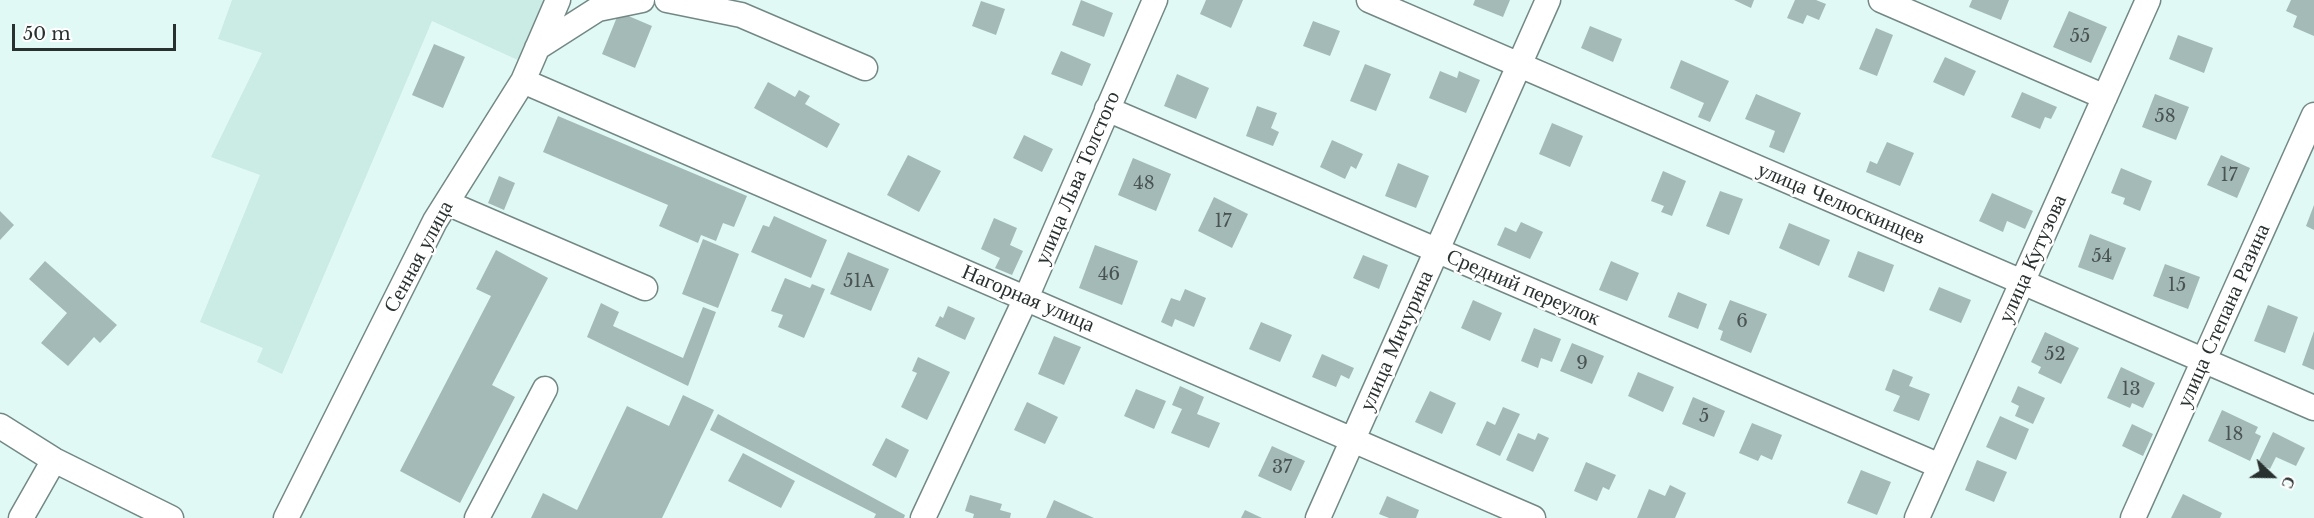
<!DOCTYPE html>
<html>
<head>
<meta charset="utf-8">
<style>
  body { margin:0 }
  #map { position:relative; width:2314px; height:518px; overflow:hidden; background:#e1f9f4; font-family:"Libre Baskerville",serif }
  canvas { display:block }
  .north { position:absolute; left:2242px; top:446px; width:60px; height:60px; -webkit-text-stroke:4px #fff; paint-order:stroke; rotate:112deg; font-size:16px; font-weight:700; line-height:24px; text-align:center; color:#293130 }
  .north::after { content:''; display:block; margin:auto; width:21px; height:27px; background:#293130; clip-path:polygon(50% 0,100% 100%,50% 72%,0 100%) }
  .scale { position:absolute; left:12px; top:24px; width:164px; height:27px; box-sizing:border-box; border:3px solid #293130; border-top:0; padding-left:8px; font-size:18px; line-height:21px; white-space:nowrap; color:#293130; -webkit-text-stroke:4px #fff; paint-order:stroke }
</style>
</head>
<body>
<div id="map">
<canvas width="2314" height="518"></canvas>
<div class="north">С</div>
<div class="scale">50 m</div>
</div>
<script>
const g = document.querySelector('canvas').getContext('2d');
g.lineJoin = 'round';
function fillPath(path, color) { g.fillStyle = color; g.fill(path, 'evenodd'); }
const shape = rows => new Path2D(rows.map(r => 'M' + r).join(''));
function stroke(path, color, width, dash) { g.strokeStyle = color; g.lineWidth = width; g.lineCap = dash ? 'butt' : 'round'; g.setLineDash(dash || []); g.stroke(path); }
function label(font, color, halo, rows, align = 'center') {
  g.font = font + ' "Libre Baskerville",serif'; g.lineWidth = 5; g.setLineDash([]); g.textBaseline = 'middle'; g.strokeStyle = halo; g.fillStyle = color; for (const [text, x, y, turn = 0] of rows) {
    g.save(); g.translate(x, y); g.rotate((+turn || 0) * Math.PI / 180); g.textAlign = isNaN(turn) ? turn : align; if (halo) g.strokeText(text, 0, 0); g.fillText(text, 0, 0); g.restore();
  }
}
const built = shape([
  [232,0,545,0,520,61,432,21,282,374,257,362,263,348,200,322,260,175,211,157,262,53,218,39]
]);
const building = shape([
  [1081,0,1113,13,1104,37,1072,25],
  [1206,0,1243,0,1231,28,1200,14],
  [1475,0,1510,0,1503,17,1473,5],
  [1734,0,1754,0,1751,8],
  [1795,0,1816,0,1826,4,1819,20,1807,15,1803,24,1787,18],
  [1972,0,2009,0,2001,20,1969,7],
  [2291,0,2314,0,2314,36,2293,27,2297,16,2286,11],
  [981,1,1005,9,996,35,972,26],
  [2069,11,2107,27,2091,63,2053,47],
  [619,12,652,26,635,68,602,54],
  [1313,21,1340,31,1330,56,1303,46],
  [1590,26,1622,39,1613,62,1581,48],
  [1876,28,1893,35,1877,76,1859,69],
  [2178,35,2213,48,2204,73,2169,59],
  [434,44,465,57,443,108,412,95],
  [1061,51,1091,64,1082,86,1051,74],
  [1945,57,1976,71,1964,96,1933,82],
  [1681,60,1729,81,1710,122,1698,117,1704,103,1670,88],
  [1365,64,1391,74,1376,111,1350,101],
  [1440,71,1457,78,1459,71,1480,80,1466,113,1429,98],
  [1177,74,1209,88,1196,119,1164,106],
  [768,82,795,97,799,90,810,96,805,104,840,124,827,148,754,108],
  [2022,92,2057,107,2051,119,2045,117,2040,129,2011,117],
  [1756,94,1801,113,1784,153,1769,147,1775,131,1745,119],
  [2155,94,2189,107,2176,140,2142,127],
  [1257,106,1277,113,1271,128,1279,132,1273,146,1246,136],
  [558,116,747,196,734,227,723,223,716,241,701,235,698,243,659,226,668,205,543,152],
  [1552,123,1583,136,1570,167,1539,154],
  [1024,135,1053,149,1042,172,1013,158],
  [1332,140,1363,154,1356,169,1351,166,1345,179,1320,167],
  [1887,142,1914,153,1900,186,1866,172,1870,161,1877,164],
  [908,155,941,171,919,212,887,195],
  [2221,155,2250,168,2237,198,2207,185],
  [1133,158,1171,174,1156,211,1118,195],
  [1398,163,1429,176,1416,208,1385,196],
  [2121,168,2152,181,2140,211,2123,204,2125,198,2111,193],
  [1663,171,1686,181,1672,216,1661,212,1664,206,1651,201],
  [499,176,515,183,504,210,488,203],
  [1720,191,1743,199,1729,235,1706,226],
  [1992,193,2033,211,2025,229,2007,221,2003,232,1979,221],
  [1214,197,1248,214,1232,248,1198,231],
  [2314,205,2314,230,2306,226],
  [0,211,14,225,0,240],
  [774,216,827,240,811,278,751,252,763,225,769,227],
  [994,218,1017,228,1010,245,1023,251,1012,275,995,268,1000,258,981,249],
  [1521,222,1543,232,1530,259,1497,245,1505,227,1516,232],
  [1789,223,1830,240,1819,266,1779,248],
  [2090,234,2126,248,2113,280,2078,267],
  [703,239,739,254,718,308,682,294],
  [1095,245,1138,261,1122,305,1079,288],
  [496,250,548,278,492,385,515,397,460,503,400,471,491,296,476,289],
  [1858,251,1894,265,1884,292,1848,277],
  [848,252,889,269,871,311,830,294],
  [1363,255,1388,265,1379,289,1353,278],
  [45,261,117,325,100,343,94,337,68,366,41,343,67,313,29,279],
  [1611,261,1639,273,1627,301,1599,290],
  [2165,264,2200,277,2188,309,2153,296],
  [785,278,810,288,812,284,825,289,804,338,778,327,783,315,771,311],
  [1939,287,1971,300,1961,323,1929,310],
  [1185,289,1206,298,1194,327,1175,319,1172,327,1161,322,1171,298,1180,301],
  [1678,292,1707,304,1698,329,1668,317],
  [1473,300,1502,313,1490,341,1461,328],
  [1730,300,1767,314,1751,353,1720,340,1723,331,1718,329],
  [601,303,619,312,613,326,683,358,703,307,716,312,688,386,587,337],
  [2268,305,2298,317,2285,353,2254,341],
  [948,306,975,318,965,340,935,326,940,316,943,318],
  [1261,322,1292,335,1280,362,1249,349],
  [1534,328,1561,339,1552,362,1541,358,1538,368,1521,361],
  [2314,331,2314,370,2302,365],
  [2045,332,2079,348,2061,384,2038,373,2041,367,2031,362],
  [1054,336,1081,347,1064,385,1038,374],
  [1572,343,1604,356,1592,384,1560,371],
  [1322,354,1354,368,1349,379,1341,375,1336,387,1312,377],
  [918,357,950,372,927,420,901,407,917,373,912,371],
  [2121,367,2155,383,2143,408,2132,403,2130,408,2107,398],
  [1893,369,1913,377,1909,386,1930,394,1919,421,1893,411,1900,396,1885,390],
  [1638,372,1674,387,1663,412,1628,396],
  [1180,386,1204,397,1197,414,1220,423,1209,448,1171,433,1182,409,1172,405],
  [2018,386,2045,398,2033,424,2015,416,2019,406,2011,402],
  [1136,389,1166,401,1154,429,1124,416],
  [1430,391,1456,403,1442,434,1415,422],
  [683,395,714,410,662,518,531,518,543,493,577,510,627,406,669,426],
  [1693,397,1725,411,1714,437,1682,424],
  [1027,402,1058,417,1045,444,1014,430],
  [1503,407,1520,414,1500,456,1476,445,1487,421,1495,425],
  [2222,410,2258,427,2255,433,2261,436,2250,461,2208,441],
  [718,414,905,515,904,518,874,518,876,514,710,430],
  [2000,416,2029,429,2016,460,1986,447],
  [1752,423,1782,435,1772,460,1761,455,1758,461,1739,453],
  [2132,424,2153,434,2143,456,2122,446],
  [2273,432,2305,448,2296,466,2276,457,2270,469,2258,463],
  [1518,433,1535,440,1538,433,1549,438,1533,472,1506,460],
  [886,438,909,450,896,478,872,465],
  [1272,446,1305,461,1291,491,1258,476],
  [743,453,795,481,781,508,728,481],
  [1977,460,2007,472,1994,502,1965,490],
  [1586,462,1616,475,1609,490,1603,487,1597,501,1574,491],
  [1861,470,1891,482,1877,515,1847,503],
  [1670,485,1686,493,1675,518,1637,518,1649,489,1665,496],
  [2183,494,2222,513,2220,518,2171,518],
  [970,495,1002,504,1000,510,1011,513,1010,518,973,518,974,514,965,511],
  [1387,496,1419,510,1416,518,1389,518,1379,514],
  [1054,500,1094,518,1046,518],
  [1245,510,1262,518,1241,518]
]);
const minor = shape([
  [667,0,741,15,865,68],
  [1369,0,2314,408],
  [1881,0,2105,97],
  [537,48,598,9,642,0],
  [523,81,1533,518],
  [1107,109,1940,466],
  [447,203,645,288],
  [0,426,54,460,171,518],
  [21,518,54,460],
  [286,518,435,221,523,81,558,0],
  [477,518,545,389],
  [923,518,1026,298,1155,0],
  [1318,518,1548,0],
  [1917,518,2148,0],
  [2133,518,2314,115]
]);
const numberNames = [
  ["55",2080,37],
  ["58",2165,117],
  ["17",2229,176],
  ["48",1144,184],
  ["17",1223,222],
  ["54",2102,257],
  ["46",1109,275],
  ["51А",859,282],
  ["15",2177,286],
  ["6",1742,322],
  ["52",2055,355],
  ["9",1582,364],
  ["13",2131,390],
  ["5",1704,417],
  ["18",2234,435],
  ["37",1282,468]
];
const streetNames = [
  ["улица Льва Толстого",1078,178,-67],
  ["улица Челюскинцев",1841,204,23],
  ["Сенная улица",419,257,-62],
  ["улица Кутузова",2033,259,-66],
  ["Средний переулок",1523,288,23],
  ["Нагорная улица",1028,299,23],
  ["улица Степана Разина",2224,316,-66],
  ["улица Мичурина",1397,341,-66]
];
fillPath(built, '#cbebe5');
fillPath(building, '#a4bab6');
stroke(minor, '#738884', 27);
stroke(minor, '#fff', 24);
label('18px', '#485352', null, numberNames);
label('21px', '#293130', '#fff', streetNames);
</script>
</body>
</html>
